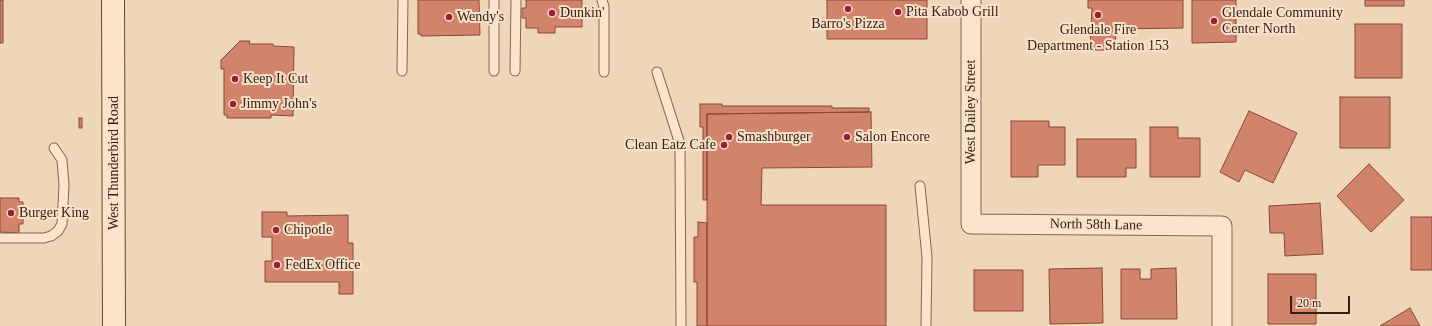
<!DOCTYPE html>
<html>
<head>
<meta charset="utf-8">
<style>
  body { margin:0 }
  #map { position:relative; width:1432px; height:326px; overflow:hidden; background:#f0d6b9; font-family:Georgia,serif }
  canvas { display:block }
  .scale { position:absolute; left:1290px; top:296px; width:60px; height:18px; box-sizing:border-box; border:2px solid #352119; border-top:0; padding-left:5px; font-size:12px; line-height:14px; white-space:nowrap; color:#352119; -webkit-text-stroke:3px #f8e1c9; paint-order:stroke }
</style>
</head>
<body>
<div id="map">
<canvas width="1432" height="326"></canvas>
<div class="scale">20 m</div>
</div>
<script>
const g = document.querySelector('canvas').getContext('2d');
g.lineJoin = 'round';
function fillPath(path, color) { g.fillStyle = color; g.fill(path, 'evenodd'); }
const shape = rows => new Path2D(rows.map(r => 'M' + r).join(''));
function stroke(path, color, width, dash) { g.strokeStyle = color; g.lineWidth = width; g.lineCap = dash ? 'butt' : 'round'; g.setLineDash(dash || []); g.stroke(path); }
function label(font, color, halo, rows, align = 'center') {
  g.font = font + ' Georgia,serif'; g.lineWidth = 4; g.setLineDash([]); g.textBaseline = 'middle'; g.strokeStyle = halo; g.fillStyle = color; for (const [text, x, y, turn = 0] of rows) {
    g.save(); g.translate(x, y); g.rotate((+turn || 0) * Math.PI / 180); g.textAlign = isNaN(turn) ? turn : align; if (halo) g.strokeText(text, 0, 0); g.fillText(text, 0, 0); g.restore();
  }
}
const building = shape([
  [0,0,3,0,3,43,0,43,0,0],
  [418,0,479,0,480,35,421,36,421,34,418,34,418,0],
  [526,0,582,0,582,27,555,27,555,33,538,33,538,28,526,28,526,18,522,18,522,8,526,8,526,0],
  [827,0,927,0,927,39,827,39,827,0],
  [1088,0,1183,0,1183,28,1115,29,1116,50,1090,50,1092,8,1088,8,1088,0],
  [1192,0,1236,0,1236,42,1192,43,1192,0],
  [1365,0,1404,0,1404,6,1365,6,1365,0],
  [1355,24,1402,24,1402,78,1355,78,1355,24],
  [240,41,250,41,249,44,273,44,273,46,294,47,293,116,271,115,271,118,227,118,227,115,224,115,224,69,221,69,221,60,240,41],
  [1340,97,1390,97,1390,148,1340,148,1340,97],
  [700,104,722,104,722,106,832,106,832,108,869,108,869,112,707,114,707,200,703,200,703,127,700,127,700,104],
  [1249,111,1297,133,1273,183,1245,170,1239,182,1220,172,1249,111],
  [871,112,872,167,762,168,761,205,886,205,886,326,707,326,707,114,871,112],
  [79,118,82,118,82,128,79,128,79,118],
  [1011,121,1049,121,1049,127,1065,127,1065,165,1038,165,1038,177,1011,177,1011,121],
  [1150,127,1178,127,1178,138,1200,138,1200,177,1150,177,1150,127],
  [1077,139,1136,139,1136,168,1126,168,1126,177,1077,177,1077,139],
  [1369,164,1404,200,1371,232,1337,196,1369,164],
  [0,198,19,198,19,202,23,202,23,224,19,224,19,233,0,232,0,198],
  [1320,203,1323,254,1285,256,1284,233,1270,233,1269,206,1320,203],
  [262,212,287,212,287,216,348,215,348,243,353,243,353,294,339,294,339,282,265,282,265,261,272,261,272,237,262,237,262,212],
  [1411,217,1432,217,1432,270,1411,270,1411,217],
  [698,222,707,223,707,326,697,326,697,282,694,282,694,237,698,237,698,222],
  [1102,268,1103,323,1050,324,1049,269,1102,268],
  [1176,268,1177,319,1121,319,1121,269,1140,269,1140,279,1151,279,1151,269,1176,268],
  [974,270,1023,270,1023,311,974,311,974,270],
  [1268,274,1316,274,1316,324,1268,324,1268,274],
  [1410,308,1420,326,1380,326,1410,308]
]);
const lane = shape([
  [494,0,494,71],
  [602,0,604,7,604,72],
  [402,71,403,0],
  [515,71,516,0],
  [657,72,680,144,681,326],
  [920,186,927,257,926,326],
  [0,238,44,238,51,236,58,231,62,224,64,185,62,160,54,148]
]);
const street = shape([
  [971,0,971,224,1222,226,1222,326]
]);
const secondary = shape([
  [113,0,114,326]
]);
const markers = [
  [848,9,4,"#9a1f36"],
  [898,12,4,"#9a1f36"],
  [552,13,4,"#9a1f36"],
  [1098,15,4,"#9a1f36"],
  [449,17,4,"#9a1f36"],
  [1214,21,4,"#9a1f36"],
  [235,79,4,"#9a1f36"],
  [233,104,4,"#9a1f36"],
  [729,137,4,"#9a1f36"],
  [847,137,4,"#9a1f36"],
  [724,145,4,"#9a1f36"],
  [11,213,4,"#9a1f36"],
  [276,230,4,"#9a1f36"],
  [277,265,4,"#9a1f36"]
];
const poiNames = [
  ["Pita Kabob Grill",906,12],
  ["Dunkin'",560,13],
  ["Glendale Community",1222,13],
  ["Center North",1222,29],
  ["Wendy's",457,17],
  ["Barro's Pizza",848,24,"center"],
  ["Glendale Fire",1098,30,"center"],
  ["Department - Station 153",1098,46,"center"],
  ["Keep It Cut",243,79],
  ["Jimmy John's",241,104],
  ["Smashburger",737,137],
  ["Salon Encore",855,137],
  ["Clean Eatz Cafe",716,145,"right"],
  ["Burger King",19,213],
  ["Chipotle",284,230],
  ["FedEx Office",285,265]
];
const streetNames = [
  ["West Dailey Street",971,112,-90],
  ["West Thunderbird Road",114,163,-90],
  ["North 58th Lane",1096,225,1]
];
fillPath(building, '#d2836b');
stroke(building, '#884837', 1);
stroke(lane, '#876553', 11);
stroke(street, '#876553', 21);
stroke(secondary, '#694636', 24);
stroke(lane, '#fbe4cc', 9);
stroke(street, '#fbe4cc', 19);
stroke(secondary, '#fbe4cc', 22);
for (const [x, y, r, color] of markers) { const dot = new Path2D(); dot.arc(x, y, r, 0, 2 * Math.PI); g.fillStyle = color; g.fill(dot); stroke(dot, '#f8e1c9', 1.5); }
label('14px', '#352119', '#f8e1c9', poiNames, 'left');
label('14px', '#352119', '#f8e1c9', streetNames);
</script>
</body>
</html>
